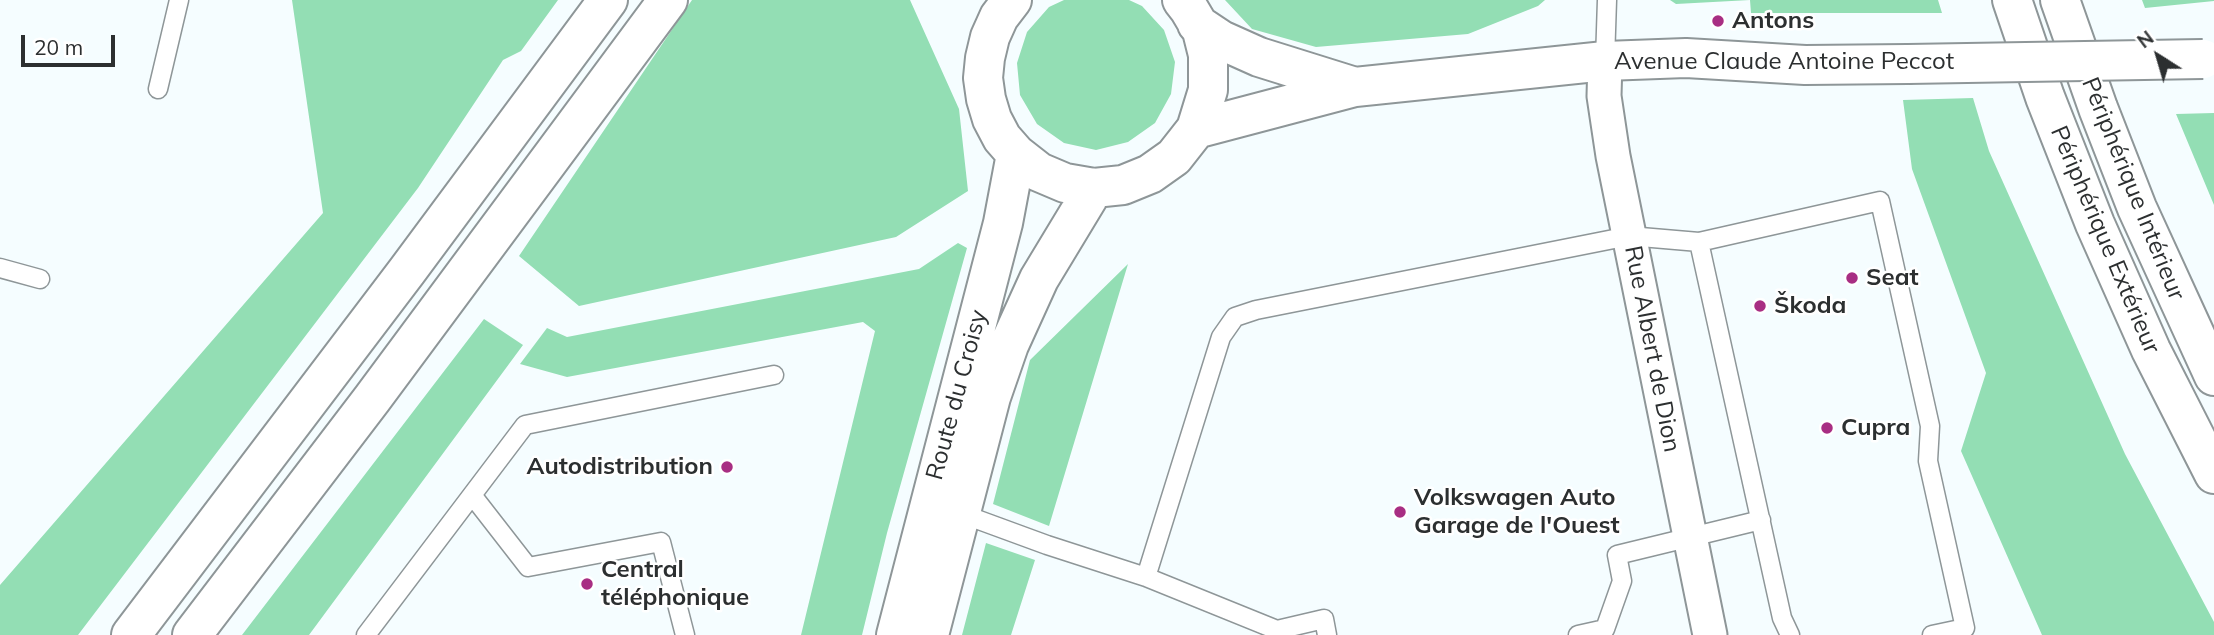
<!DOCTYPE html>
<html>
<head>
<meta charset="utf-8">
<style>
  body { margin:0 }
  #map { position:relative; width:2214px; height:635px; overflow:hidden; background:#f5fdff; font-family:Mulish,sans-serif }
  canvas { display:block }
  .north { position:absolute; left:2123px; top:21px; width:70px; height:70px; -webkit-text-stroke:5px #fff; paint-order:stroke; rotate:323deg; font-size:19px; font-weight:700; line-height:28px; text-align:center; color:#2c2f30 }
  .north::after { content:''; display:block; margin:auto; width:24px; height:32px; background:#2c2f30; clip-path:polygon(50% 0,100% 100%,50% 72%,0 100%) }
  .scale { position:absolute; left:21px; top:35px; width:94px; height:32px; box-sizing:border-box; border:4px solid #2c2f30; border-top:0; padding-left:9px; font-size:21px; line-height:24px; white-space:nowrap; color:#2c2f30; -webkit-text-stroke:5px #fff; paint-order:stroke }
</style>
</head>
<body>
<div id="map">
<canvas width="2214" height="635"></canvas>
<div class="north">N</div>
<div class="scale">20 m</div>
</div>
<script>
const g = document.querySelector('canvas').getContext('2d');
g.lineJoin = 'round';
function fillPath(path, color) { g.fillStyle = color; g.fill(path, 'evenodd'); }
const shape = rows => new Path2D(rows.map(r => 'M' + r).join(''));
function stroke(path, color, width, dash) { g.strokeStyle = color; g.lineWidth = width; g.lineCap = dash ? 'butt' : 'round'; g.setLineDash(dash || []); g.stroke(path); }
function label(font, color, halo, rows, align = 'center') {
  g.font = font + ' Mulish,sans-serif'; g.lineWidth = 5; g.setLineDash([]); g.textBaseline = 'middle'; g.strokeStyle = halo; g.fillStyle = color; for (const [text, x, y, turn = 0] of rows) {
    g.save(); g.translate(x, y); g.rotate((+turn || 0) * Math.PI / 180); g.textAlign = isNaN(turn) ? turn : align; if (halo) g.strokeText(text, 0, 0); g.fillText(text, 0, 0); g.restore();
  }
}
const green = shape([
  [292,0,558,0,521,51,503,60,418,188,78,635,0,635,0,585,323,213],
  [692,0,910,0,959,109,968,191,896,237,579,306,519,256],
  [1064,0,1129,0,1142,6,1164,30,1175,62,1171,94,1155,123,1128,142,1096,150,1064,143,1037,124,1020,95,1017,63,1027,32,1049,7],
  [1225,0,1545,0,1538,6,1468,34,1316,47,1252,29],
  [1670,0,1938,0,1942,13,1751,13,1750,0,1676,4],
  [2142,0,2214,0,2214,1,2145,8],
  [1973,98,1989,151,2125,454,2214,622,2214,635,2042,635,1961,451,1986,373,1912,169,1903,100],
  [2214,113,2214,205,2176,114],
  [958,243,967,248,887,533,862,635,801,635,875,331,863,322,567,377,520,364,547,328,567,337,919,269],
  [1128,264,1049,526,993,504,1030,360],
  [484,319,523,345,309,635,242,635],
  [986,543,1035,560,1011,635,962,635]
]);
const lane = shape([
  [1605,61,1607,0],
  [158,89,179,0],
  [0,268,40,279],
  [472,495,528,567,661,542,685,635],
  [957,512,1047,545,1146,577,1221,337,1235,317,1256,310,1629,236,1699,242],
  [1146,577,1277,630,1324,619,1327,635],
  [366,635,525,425,774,375],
  [1578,635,1605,629,1622,581,1617,555,1761,520],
  [1790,635,1782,618,1699,242,1880,201,1930,426,1928,461,1965,628,1932,635]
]);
const street = shape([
  [1605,61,1604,96,1613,156,1710,635]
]);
const secondary = shape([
  [1012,0,999,17,990,37,985,58,983,78,986,99,992,119,1002,138,1016,154,1039,172,1065,183,1094,188,1123,185,1150,174,1174,157,1196,129,1208,90,1208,55,1202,31,1189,9,1182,0],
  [1197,24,1221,40,1259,57,1355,87],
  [1196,129,1355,87,1605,61,1686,58,1805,65,1908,64],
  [896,635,1003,223,1016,154],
  [929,635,991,397,1009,345,1039,279,1094,188]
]);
const highway = shape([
  [2012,0,2045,97,2095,224,2151,350,2214,474],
  [2060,0,2098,108,2137,208,2214,376],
  [131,635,407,271,608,0],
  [192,635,372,399,668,0]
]);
const secondaryBridge = shape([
  [1908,64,2203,59]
]);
const markers = [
  [1718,21,7,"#a82e83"],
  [1852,278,7,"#a82e83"],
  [1760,306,7,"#a82e83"],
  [1827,428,7,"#a82e83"],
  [727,467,7,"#a82e83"],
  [1400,512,7,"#a82e83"],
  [587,584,7,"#a82e83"]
];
const poiNames = [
  ["Antons",1732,21],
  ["Seat",1866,278],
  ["Škoda",1774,306],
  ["Cupra",1841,428],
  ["Autodistribution",713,467,"right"],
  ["Volkswagen Auto",1414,498],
  ["Garage de l'Ouest",1414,526],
  ["Central",601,570],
  ["téléphonique",601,598]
];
const streetNames = [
  ["Avenue Claude Antoine Peccot",1784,62],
  ["Périphérique Intérieur",2133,189,68],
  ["Périphérique Extérieur",2105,240,67],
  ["Rue Albert de Dion",1652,349,79],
  ["Route du Croisy",957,395,-75]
];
fillPath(green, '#93deb4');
stroke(lane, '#8e9698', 21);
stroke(street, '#8e9698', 37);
stroke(secondary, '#8e9698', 42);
stroke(highway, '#8e9698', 42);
stroke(lane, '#fff', 18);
stroke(street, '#fff', 33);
stroke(secondary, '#fff', 38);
stroke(highway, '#fff', 38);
stroke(secondaryBridge, '#8e9698', 42, []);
stroke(secondaryBridge, '#fff', 38);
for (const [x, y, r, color] of markers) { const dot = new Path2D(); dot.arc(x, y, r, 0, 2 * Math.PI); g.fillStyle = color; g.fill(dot); stroke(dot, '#fff', 2.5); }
label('bold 24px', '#2c2f30', '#fff', poiNames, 'left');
label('24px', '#2c2f30', '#fff', streetNames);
</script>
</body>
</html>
